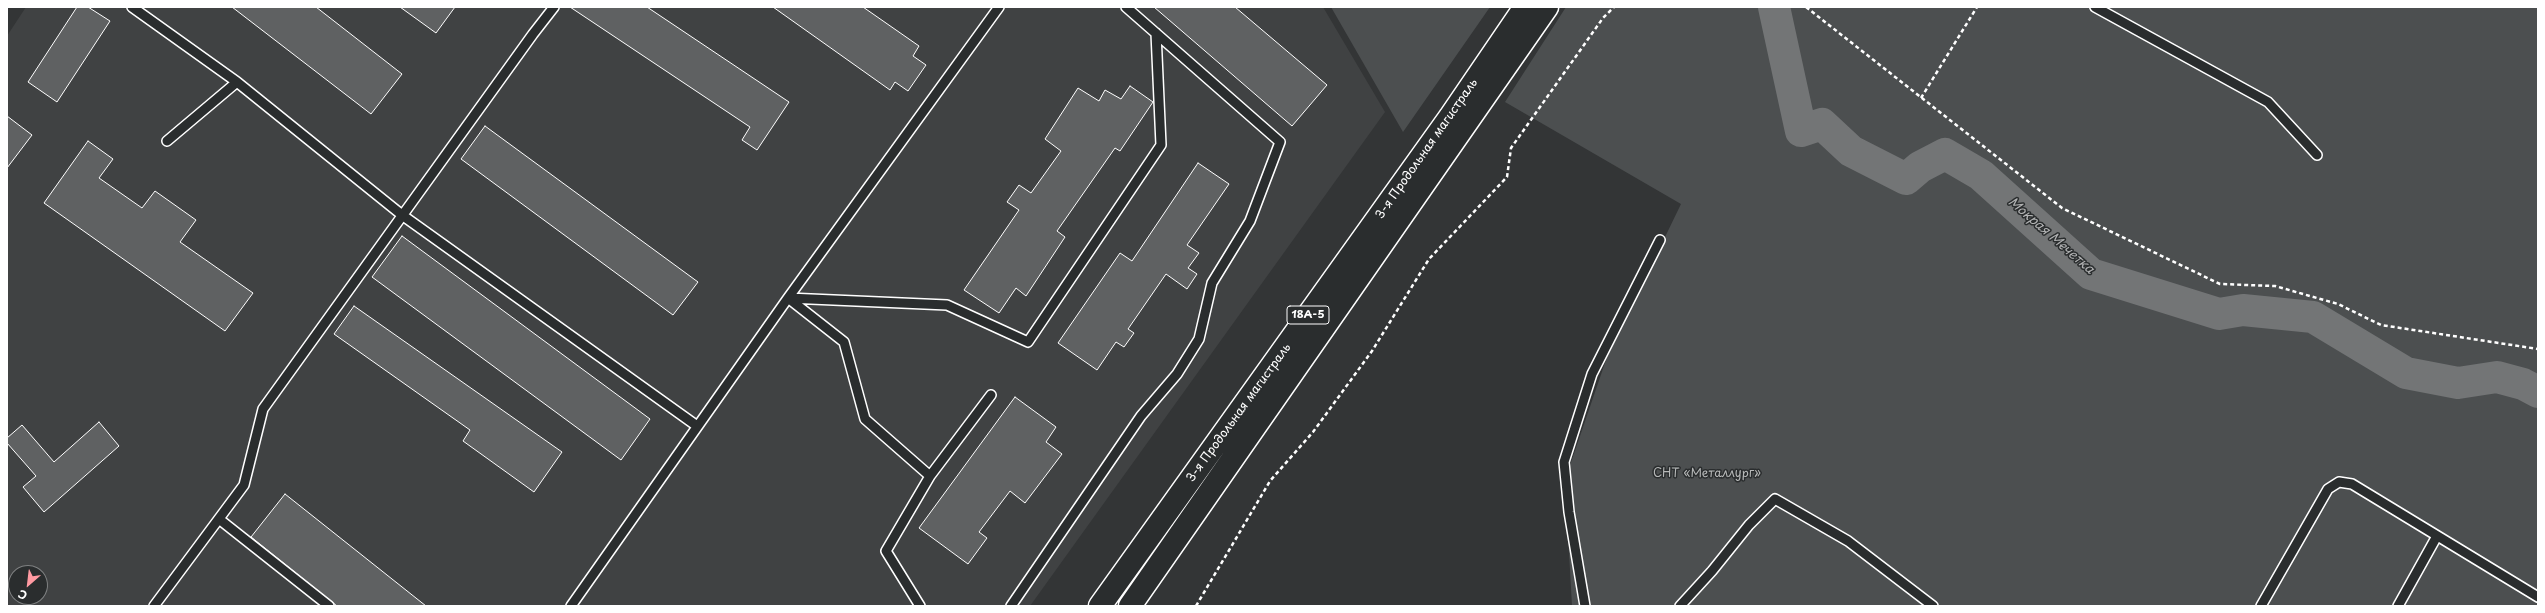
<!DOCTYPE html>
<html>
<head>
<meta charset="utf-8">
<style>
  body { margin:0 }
  #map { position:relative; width:2545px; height:613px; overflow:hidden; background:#333536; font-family:"Playpen Sans",sans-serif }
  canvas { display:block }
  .frame { position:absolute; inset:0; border:8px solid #fff; pointer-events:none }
  .north { position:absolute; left:8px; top:565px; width:40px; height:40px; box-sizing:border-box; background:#2a2d2e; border:1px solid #7f8182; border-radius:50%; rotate:208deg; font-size:11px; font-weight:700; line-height:16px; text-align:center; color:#fff }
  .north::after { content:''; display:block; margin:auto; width:14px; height:18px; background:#ff9aa2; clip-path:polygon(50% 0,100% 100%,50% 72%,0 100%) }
</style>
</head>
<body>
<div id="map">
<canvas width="2545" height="613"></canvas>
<div class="frame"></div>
<div class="north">С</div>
</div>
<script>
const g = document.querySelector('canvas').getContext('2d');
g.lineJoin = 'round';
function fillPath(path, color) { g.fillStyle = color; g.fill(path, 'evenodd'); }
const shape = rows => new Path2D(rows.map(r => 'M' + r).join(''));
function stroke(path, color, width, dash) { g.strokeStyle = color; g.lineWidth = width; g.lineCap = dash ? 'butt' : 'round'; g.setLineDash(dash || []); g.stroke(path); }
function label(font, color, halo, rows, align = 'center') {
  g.font = font + ' "Playpen Sans",sans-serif'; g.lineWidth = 3; g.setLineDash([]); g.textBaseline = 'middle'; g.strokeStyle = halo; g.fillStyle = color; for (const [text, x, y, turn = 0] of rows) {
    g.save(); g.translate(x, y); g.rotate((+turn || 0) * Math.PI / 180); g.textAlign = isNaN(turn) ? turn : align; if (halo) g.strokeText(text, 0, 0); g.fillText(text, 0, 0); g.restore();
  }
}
const built = shape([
  [26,7,1323,7,1385,112,1030,606,7,606,7,36],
  [16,573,40,573,40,597,16,597]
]);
const green = shape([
  [1331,7,1490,7,1403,132],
  [1566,7,2538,7,2538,606,1572,606,1565,480,1607,357,1681,204,1505,102]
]);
const river = shape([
  [1774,7,1801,131,1822,124,1851,151,1906,179,1920,167,1945,154,1981,175,2091,274,2219,314,2243,310,2313,317,2406,373,2458,383,2497,377,2523,384,2538,392]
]);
const building = shape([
  [77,7,88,7,110,21,57,102,28,82,77,7],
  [232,7,316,7,402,74,371,114,232,7],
  [400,7,455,7,436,33,400,7],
  [570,7,647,7,789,102,757,150,742,140,750,127,570,7],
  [773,7,863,7,919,46,913,56,926,65,908,91,895,82,890,90,773,7],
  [1154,7,1235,7,1327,85,1292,126,1154,7],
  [1130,86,1153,102,1120,151,1115,148,1057,231,1065,237,1026,296,1016,288,999,313,964,290,1019,210,1007,202,1019,185,1031,193,1061,151,1045,139,1078,88,1099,101,1105,90,1121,99,1130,86],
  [7,116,32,135,7,168,7,116],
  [485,126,698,282,673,315,461,159,485,126],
  [88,141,113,159,99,178,142,208,155,191,196,220,180,242,253,293,225,331,44,203,88,141],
  [1198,163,1229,184,1187,245,1199,253,1188,268,1197,274,1187,289,1166,274,1128,329,1134,333,1124,347,1116,342,1097,370,1058,343,1120,253,1132,261,1198,163],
  [402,236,650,419,621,460,372,277,402,236],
  [354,306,562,452,534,492,463,441,470,430,334,334,354,306],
  [1015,397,1056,427,1046,442,1062,454,1025,503,1010,491,979,532,987,538,968,564,919,528,1015,397],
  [99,422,119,446,44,512,23,487,36,476,7,443,7,438,22,425,54,462,99,422],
  [285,494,426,606,337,606,251,537,285,494]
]);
const path = shape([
  [1806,7,2062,208,2220,284,2275,286,2338,304,2381,325,2538,349],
  [1921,98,1977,7],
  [1196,606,1270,481,1313,432,1372,351,1429,259,1507,177,1511,148,1603,18,1614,7]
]);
const lane = shape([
  [132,7,237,82,402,215,697,426],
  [2095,7,2268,102,2317,155],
  [167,141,237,82],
  [788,298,947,305,1028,342,1161,145,1156,33],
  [788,298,844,342,865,419,930,476],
  [219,519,329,606],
  [154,606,244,485,263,409,533,34,554,7],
  [571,606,788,298,999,7],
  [920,606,886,551,930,476,991,395],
  [1011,606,1141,416,1177,374,1199,339,1212,283,1250,221,1280,142,1126,7],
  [1585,606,1569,512,1564,462,1592,374,1660,240],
  [1680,606,1712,571,1749,525,1775,499,1848,541,1933,606],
  [2261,606,2328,489,2339,482,2352,484,2538,597],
  [2398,606,2437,536]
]);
const highway = shape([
  [1100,606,1450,117,1525,7],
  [1130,606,1547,7]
]);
const shields = [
  [1308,315,42]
];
const shieldNames = [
  ["18А-5",1308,315]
];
const streetNames = [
  ["3-я Продольная магистраль",1427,149,-55],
  ["3-я Продольная магистраль",1239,413,-54]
];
const parkNames = [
  ["СНТ «Металлург»",1707,474]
];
const waterNames = [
  ["Мокрая Мечетка",2051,236,41]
];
fillPath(built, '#404243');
fillPath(green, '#4c4f50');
stroke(river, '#737576', 32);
fillPath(building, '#5f6162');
stroke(building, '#fff', 1);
stroke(lane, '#fff', 12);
stroke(highway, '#fff', 25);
stroke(path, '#fff', 2.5, [4, 3]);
stroke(lane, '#2a2d2e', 9);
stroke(highway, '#2a2d2e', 22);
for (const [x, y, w] of shields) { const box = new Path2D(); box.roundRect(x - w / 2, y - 9, w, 18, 3); g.fillStyle = '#2a2d2e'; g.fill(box); stroke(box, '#fff', 1); }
label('bold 11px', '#fff', null, shieldNames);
label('12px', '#fff', '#2a2d2e', streetNames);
label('12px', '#b7b9b9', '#2a2d2e', parkNames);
label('italic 13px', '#b2b3b4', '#2a2d2e', waterNames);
</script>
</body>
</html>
